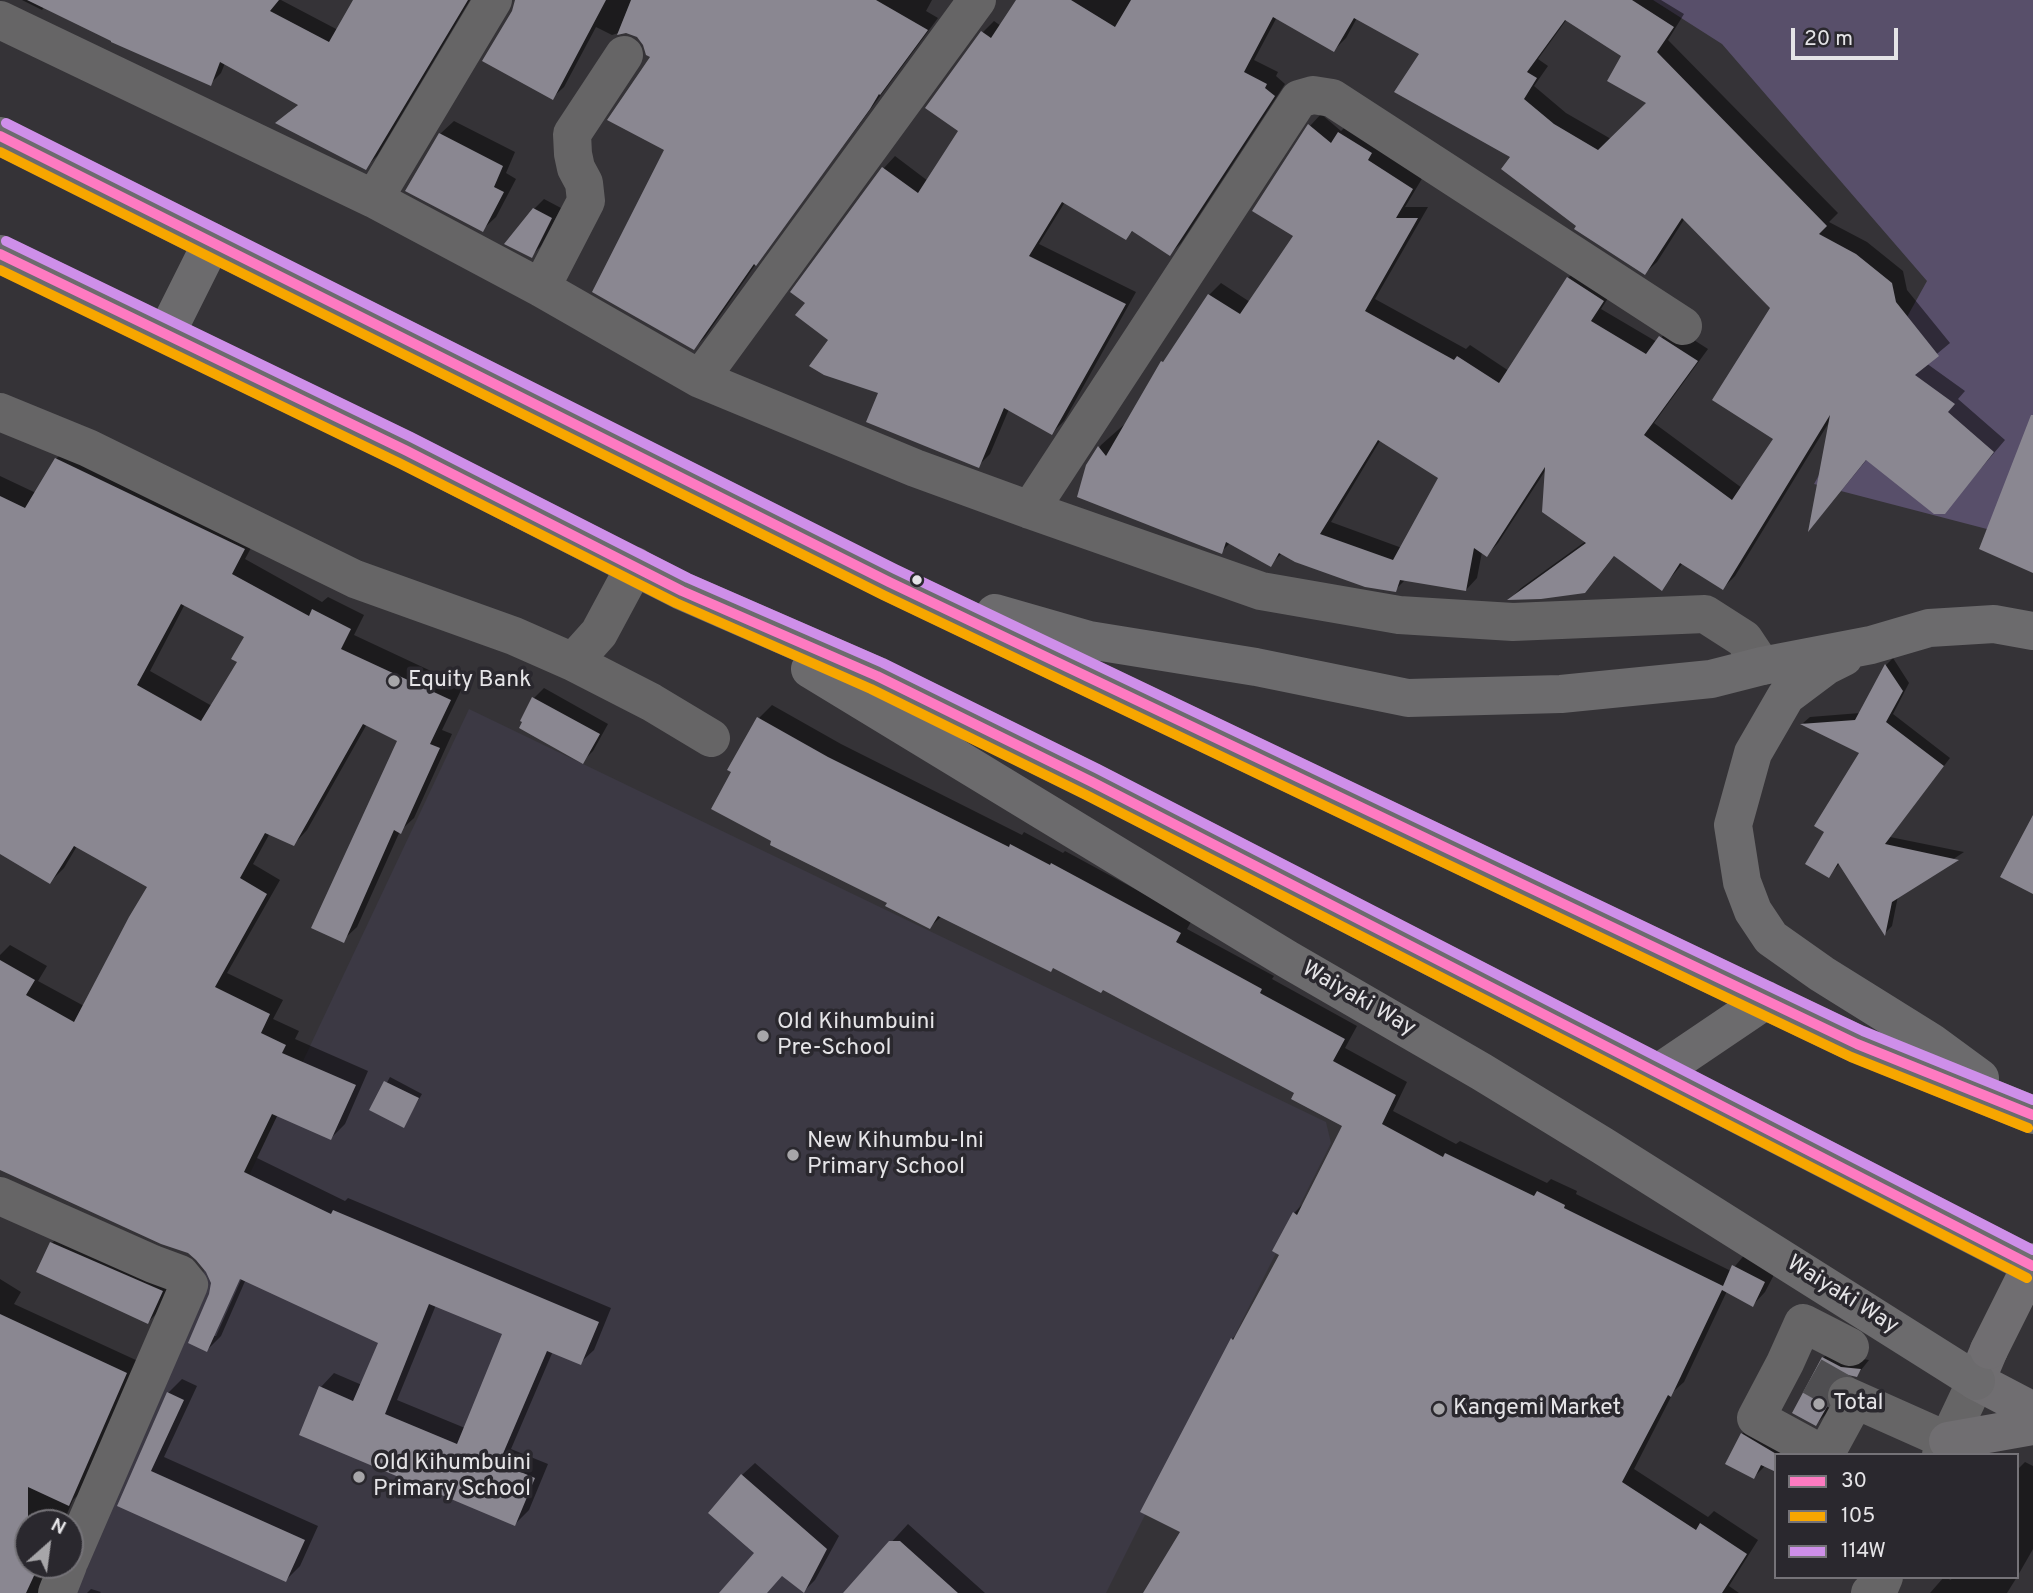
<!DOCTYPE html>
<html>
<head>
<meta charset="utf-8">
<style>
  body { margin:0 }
  #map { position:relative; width:2033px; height:1593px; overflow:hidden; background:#353337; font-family:Overpass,sans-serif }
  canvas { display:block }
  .legend { position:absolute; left:1774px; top:1453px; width:245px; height:126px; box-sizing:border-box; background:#2a282e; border:2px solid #757378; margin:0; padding:9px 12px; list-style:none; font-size:21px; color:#e5e4e7 }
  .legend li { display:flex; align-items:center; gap:14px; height:35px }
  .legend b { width:35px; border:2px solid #757378 }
  .north { position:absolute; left:14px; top:1509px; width:70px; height:70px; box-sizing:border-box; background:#2a282e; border:2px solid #757378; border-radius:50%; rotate:28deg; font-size:19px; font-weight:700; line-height:28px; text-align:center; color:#e5e4e7 }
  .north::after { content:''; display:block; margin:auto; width:24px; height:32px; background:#a7a6a9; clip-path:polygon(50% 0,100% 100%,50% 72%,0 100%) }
  .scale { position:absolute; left:1791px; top:28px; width:107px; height:32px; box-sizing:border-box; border:4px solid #e5e4e7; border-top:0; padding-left:9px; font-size:21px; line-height:24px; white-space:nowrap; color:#e5e4e7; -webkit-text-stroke:5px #2a282e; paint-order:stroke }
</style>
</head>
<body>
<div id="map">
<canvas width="2033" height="1593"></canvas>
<ul class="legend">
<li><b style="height:9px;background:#fe7ac1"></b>30</li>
<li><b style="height:9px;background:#f7a600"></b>105</li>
<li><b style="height:9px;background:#ce8fe9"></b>114W</li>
</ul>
<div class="north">N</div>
<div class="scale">20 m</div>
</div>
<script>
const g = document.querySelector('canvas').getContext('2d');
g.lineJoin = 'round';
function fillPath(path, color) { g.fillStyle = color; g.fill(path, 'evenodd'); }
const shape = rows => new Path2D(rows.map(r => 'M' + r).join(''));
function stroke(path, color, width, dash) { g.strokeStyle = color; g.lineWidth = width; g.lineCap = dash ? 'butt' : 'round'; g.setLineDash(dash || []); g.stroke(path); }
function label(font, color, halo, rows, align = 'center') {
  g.font = font + ' Overpass,sans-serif'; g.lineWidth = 7; g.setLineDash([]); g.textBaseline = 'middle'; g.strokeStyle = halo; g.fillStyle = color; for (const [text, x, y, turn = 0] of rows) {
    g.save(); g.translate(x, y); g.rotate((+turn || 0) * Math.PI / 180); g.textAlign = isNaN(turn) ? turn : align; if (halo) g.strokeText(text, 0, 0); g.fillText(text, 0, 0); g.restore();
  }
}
const built = shape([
  [469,709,1326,1122,1331,1143,1106,1593,52,1593]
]);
const green = shape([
  [1653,0,2033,0,2033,541,1814,484,1927,281,1722,44]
]);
const shadow = shape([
  [22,0,281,0,338,30,355,0,470,0,377,156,366,167,289,112,299,104,225,63,221,73,210,84,45,6,42,10],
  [517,0,932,0,926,11,938,18,758,261,705,337,694,348,653,56,636,35,625,31,612,35,596,27,564,87,552,98,513,12],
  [1018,0,1661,0,1684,14,1668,40,1838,213,1829,222,1867,242,1903,271,1907,290,1950,343,1926,363,1965,391,1958,399,2005,440,1944,512,1868,458,1819,518,1831,419,1735,576,1723,588,1683,563,1662,588,1615,555,1596,579,1511,598,1521,588,1586,541,1547,468,1498,543,1487,555,1482,552,1477,578,1466,590,1406,579,1395,590,1282,553,1270,565,1231,542,1221,552,1087,467,1101,445,1127,422,1163,362,1209,295,1221,283,1250,302,1295,236,1254,210,1310,126,1321,114,1341,131,1351,121,1423,177,1405,207,1428,207,1375,299,1466,349,1470,345,1509,371,1568,278,1580,266,1614,289,1601,309,1657,342,1672,326,1708,349,1654,423,1742,488,1775,439,1772,307,1685,218,1657,262,1645,273,1578,225,1512,157,1421,53,1357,18,1346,38,1334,50,1277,17,1254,60,1278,72,1276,76,1285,84,1181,243,1170,254,1134,230,1126,238,1065,202,1039,244,1136,292,1064,421,1052,433,1009,409,990,454,978,466,881,392,830,340,807,303,793,292,884,168,895,156,928,181,960,130,983,32,994,21,1001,26],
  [1567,19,1623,56,1649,103,1611,139,1566,113,1534,86,1548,66,1538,59],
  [1381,439,1441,477,1402,548,1331,522],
  [454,121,515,152,506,173,516,179,496,217,482,230,440,134],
  [544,199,561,208,541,246,531,256,534,209],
  [70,445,258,535,245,559,322,602,328,597,364,615,354,635,463,686,442,730,452,734,414,818,400,831,357,927,343,940,399,740,367,724,307,830,294,844,270,833,253,864,280,880,227,973,283,1000,273,1019,299,1031,295,1039,368,1071,345,1124,331,1138,278,1114,257,1158,345,1201,348,1198,611,1308,594,1350,580,1363,553,1351,511,1449,548,1464,529,1510,515,1524,321,1387,334,1373,362,1385,380,1342,246,1279,221,1336,207,1350,212,1282,208,1271,188,1252,0,1169,0,955,10,945,47,966,38,981,84,1006,149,887,77,846,64,868,50,882,0,852,0,476,36,493,56,459],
  [185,604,246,637,239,662,212,706,150,671],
  [242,1270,245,1271,216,1336,213,1336],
  [436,1305,504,1333,465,1428,397,1400],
  [1893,658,1909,683,1893,714,1950,758,1890,837,1964,852,1898,896,1892,926,1885,933,1840,863,1829,876,1827,831,1861,752,1803,723,1810,717,1860,713,1886,665],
  [544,688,608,724,593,751,583,761,522,720,534,698],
  [772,705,841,744,1022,835,1024,832,1063,853,1065,851,1192,920,1187,929,1274,976,1272,979,1357,1026,1345,1048,1407,1082,1393,1111,1456,1144,1460,1141,1547,1183,1551,1179,1577,1191,1576,1194,1731,1271,1746,1253,1777,1269,1765,1292,1753,1305,1727,1291,1684,1382,1674,1391,1634,1469,1708,1517,1714,1511,1758,1540,1729,1586,1739,1593,1145,1593,1183,1532,1232,1339,1239,1332,1282,1254,1294,1213,1306,1201,1344,1125,1297,1092,1104,988,942,916,930,927,889,902,774,841,733,772,729,769,759,718],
  [390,1077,422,1094,403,1126,372,1110],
  [67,1228,177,1276,163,1307,148,1322,52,1243],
  [0,1279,21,1292,14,1304,138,1361,81,1492,73,1500,63,1523,28,1523,28,1565,44,1565,40,1573,47,1575,51,1593,0,1593],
  [1833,1348,1851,1357,1869,1360,1857,1375,1844,1373,1837,1375,1834,1387,1837,1393,1826,1414,1816,1424,1823,1358],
  [182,1379,197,1386,164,1457,318,1526,300,1566,286,1580,119,1505,168,1393],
  [1752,1424,1806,1455,1776,1455,1754,1477,1742,1434],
  [2025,1462,2033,1466,2033,1549,2017,1577,2017,1470],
  [755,1463,839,1536,815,1580,803,1592,782,1575,766,1593,721,1593,757,1553,742,1475],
  [908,1524,985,1593,845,1593],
  [1944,1577,1951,1580,1952,1577,2017,1577,2007,1593,1930,1593],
  [91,1589,101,1592,100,1593,87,1593]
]);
const building = shape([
  [27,0,279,0,270,11,329,42,353,0,468,0,366,170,275,123,298,105,220,62,211,86,111,42,111,41],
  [515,0,606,0,553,100,482,61,512,11],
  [631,0,876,0,928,30,880,95,879,94,870,109,756,266,754,264,694,350,592,292,664,150,607,120,650,57,646,55,643,45,637,37,626,33,617,35],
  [1016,0,1071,0,1115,27,1131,0,1632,0,1674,27,1657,52,1827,226,1819,234,1856,254,1892,283,1896,302,1939,356,1915,375,1955,404,1948,412,1994,452,1945,514,1934,514,1866,460,1808,532,1830,415,1723,590,1680,563,1662,591,1614,556,1585,593,1541,599,1507,600,1586,543,1542,512,1545,467,1487,557,1474,548,1466,591,1400,580,1396,592,1365,587,1295,562,1279,553,1271,567,1226,542,1222,554,1077,497,1086,465,1098,446,1106,456,1161,361,1163,362,1208,294,1240,314,1293,236,1252,211,1308,124,1331,143,1338,132,1372,153,1368,160,1413,189,1396,218,1418,218,1365,311,1454,360,1457,356,1499,383,1567,277,1604,301,1591,321,1646,354,1659,336,1698,361,1644,435,1732,500,1773,439,1712,400,1770,308,1682,218,1645,275,1574,229,1576,226,1501,169,1510,157,1394,92,1419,54,1354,18,1334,52,1273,17,1244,72,1267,84,1265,88,1275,96,1170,256,1132,231,1126,240,1062,202,1029,256,1126,304,1052,435,1004,408,979,468,866,422,878,393,824,375,809,366,828,340,795,315,805,303,790,292,882,167,918,193,958,131,925,108,981,31,991,38],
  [1565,20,1621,56,1607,81,1646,103,1598,150,1554,124,1524,99,1537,78,1527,72],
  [1378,440,1438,478,1393,560,1320,534],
  [439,133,503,166,494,187,504,192,483,232,405,191],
  [533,208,552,218,532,258,504,244],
  [2031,415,2033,415,2033,573,1979,549],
  [55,458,245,549,232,574,309,616,312,609,351,629,341,649,451,700,430,744,440,748,401,834,394,830,344,943,311,928,397,741,363,724,294,846,265,833,240,878,267,894,215,987,270,1014,261,1033,286,1045,282,1053,356,1085,331,1140,272,1114,244,1172,331,1214,333,1210,599,1322,581,1365,547,1351,499,1463,535,1478,515,1526,299,1435,319,1386,353,1401,378,1343,240,1279,207,1352,188,1343,209,1294,211,1283,206,1272,196,1260,188,1253,161,1244,0,1170,0,960,35,980,26,995,74,1022,129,917,147,887,74,846,50,884,0,854,0,496,25,508],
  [181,604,244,637,231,659,237,662,201,721,137,685],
  [429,1304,502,1334,457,1444,385,1414],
  [1885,664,1903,691,1886,722,1944,766,1885,844,1959,860,1892,902,1885,936,1838,863,1829,878,1805,864,1824,832,1814,826,1859,753,1800,724,1855,720],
  [532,697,600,734,583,764,519,728,522,722,520,721],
  [757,717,828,757,1009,847,1010,844,1050,865,1051,863,1181,933,1176,942,1262,989,1260,993,1345,1039,1333,1061,1396,1095,1382,1124,1443,1157,1445,1153,1534,1196,1537,1191,1565,1205,1564,1208,1723,1286,1732,1265,1765,1282,1753,1307,1722,1290,1671,1397,1668,1395,1622,1482,1696,1530,1700,1523,1747,1554,1722,1593,1143,1593,1180,1532,1140,1512,1231,1338,1233,1340,1279,1255,1272,1251,1293,1212,1297,1215,1342,1126,1291,1099,1294,1093,1103,990,1101,993,1053,968,1051,972,938,916,930,929,885,906,887,903,770,845,771,841,711,809,731,772,727,770],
  [2033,815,2033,894,2000,877],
  [384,1081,419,1098,404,1128,369,1110],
  [50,1242,163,1291,148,1324,36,1272],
  [0,1314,127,1373,69,1506,28,1487,28,1565,39,1565,26,1593,0,1593],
  [1822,1357,1841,1367,1861,1369,1857,1377,1844,1374,1835,1378,1827,1387,1825,1398,1828,1405,1816,1426,1792,1413],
  [167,1392,184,1400,151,1471,305,1540,286,1582,117,1506],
  [1741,1433,1778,1455,1776,1455,1776,1472,1761,1465,1754,1479,1725,1464],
  [741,1474,827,1549,804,1593,782,1576,767,1593,719,1593,754,1553,708,1513],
  [889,1541,900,1541,958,1593,843,1593]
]);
const minorTunnel = shape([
  [1812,1376,1847,1396]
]);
const minor = shape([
  [0,20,374,199,541,288,700,379,915,468,1030,510,1261,591,1399,615,1513,622,1705,614,1744,639,1762,666],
  [374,199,493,0],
  [541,288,586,201,584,183,576,168,573,154,572,134,624,55],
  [700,379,977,0],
  [0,412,88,448,355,579,514,636,573,662,599,633,635,566],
  [1030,510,1299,99,1313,95,1332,98,1683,326],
  [573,662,651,702,711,738],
  [0,1196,153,1264,180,1274,189,1285,70,1560],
  [1847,1396,1948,1441],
  [1824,1455,1756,1418,1785,1363,1803,1323,1850,1347],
  [1825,1455,1855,1400],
  [1941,1455,1976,1381],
  [57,1593,68,1565],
  [1870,1593,1881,1584,1884,1577]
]);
const major = shape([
  [1989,1350,1976,1381,2033,1411],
  [1948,1441,2033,1426]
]);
const highway = shape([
  [0,136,889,582,1857,1044,2033,1115],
  [0,254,405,450,682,591,877,676,1092,782,2033,1266],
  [166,334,212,242],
  [995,613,1089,640,1256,667,1408,698,1561,694,1711,679,1762,666,1871,645,1929,628,1994,624,2033,631],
  [1844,657,1826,666,1786,696,1753,753,1733,825,1742,882,1753,911,1771,938,1822,974,1931,1042,1980,1078],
  [810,669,1287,959,1482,1072,1603,1146,1976,1381],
  [1658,1073,1766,1000]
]);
const majorBridge = shape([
  [1989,1350,2033,1262]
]);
const bus1 = shape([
  [0,136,889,582,1857,1044,2033,1115],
  [0,254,405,450,682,591,877,676,1092,782,2033,1266]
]);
const bus2 = shape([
  [0,152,883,595,1851,1057,2028,1128],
  [0,270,399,463,676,603,871,689,1086,795,2027,1278]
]);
const bus3 = shape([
  [6,123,895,569,1863,1031,2033,1100],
  [6,241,411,437,688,578,883,663,1098,769,2033,1250]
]);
const markers = [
  [917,580,6,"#e5e4e7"],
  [394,681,7,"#a7a6a9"],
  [763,1036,7,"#a7a6a9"],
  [793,1155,7,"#a7a6a9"],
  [1819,1404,7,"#a7a6a9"],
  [1439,1409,7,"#a7a6a9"],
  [359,1477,7,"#a7a6a9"]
];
const poiNames = [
  ["Equity Bank",408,681],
  ["Old Kihumbuini",777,1023],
  ["Pre-School",777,1049],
  ["New Kihumbu-Ini",807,1142],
  ["Primary School",807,1168],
  ["Total",1833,1404],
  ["Kangemi Market",1453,1409],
  ["Old Kihumbuini",373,1464],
  ["Primary School",373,1490]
];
const streetNames = [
  ["Waiyaki Way",1358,1000,30],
  ["Waiyaki Way",1842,1296,32]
];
fillPath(built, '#3c3944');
fillPath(green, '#584f6a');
fillPath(shadow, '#0007');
fillPath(building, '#8a8791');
stroke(minorTunnel, '#4f4e51', 38, [38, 19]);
stroke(minor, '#666566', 38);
stroke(major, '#706e71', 38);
stroke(highway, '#6c6b6d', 38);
stroke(majorBridge, '#706e71', 38);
stroke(bus1, '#fe7ac1', 10);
stroke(bus2, '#f7a600', 10);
stroke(bus3, '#ce8fe9', 10);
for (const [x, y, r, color] of markers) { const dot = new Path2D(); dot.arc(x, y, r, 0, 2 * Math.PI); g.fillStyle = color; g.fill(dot); stroke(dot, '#2a282e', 2.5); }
label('23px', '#e5e4e7', '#2a282e', poiNames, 'left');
label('23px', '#e5e4e7', '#2a282e', streetNames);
</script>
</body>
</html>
